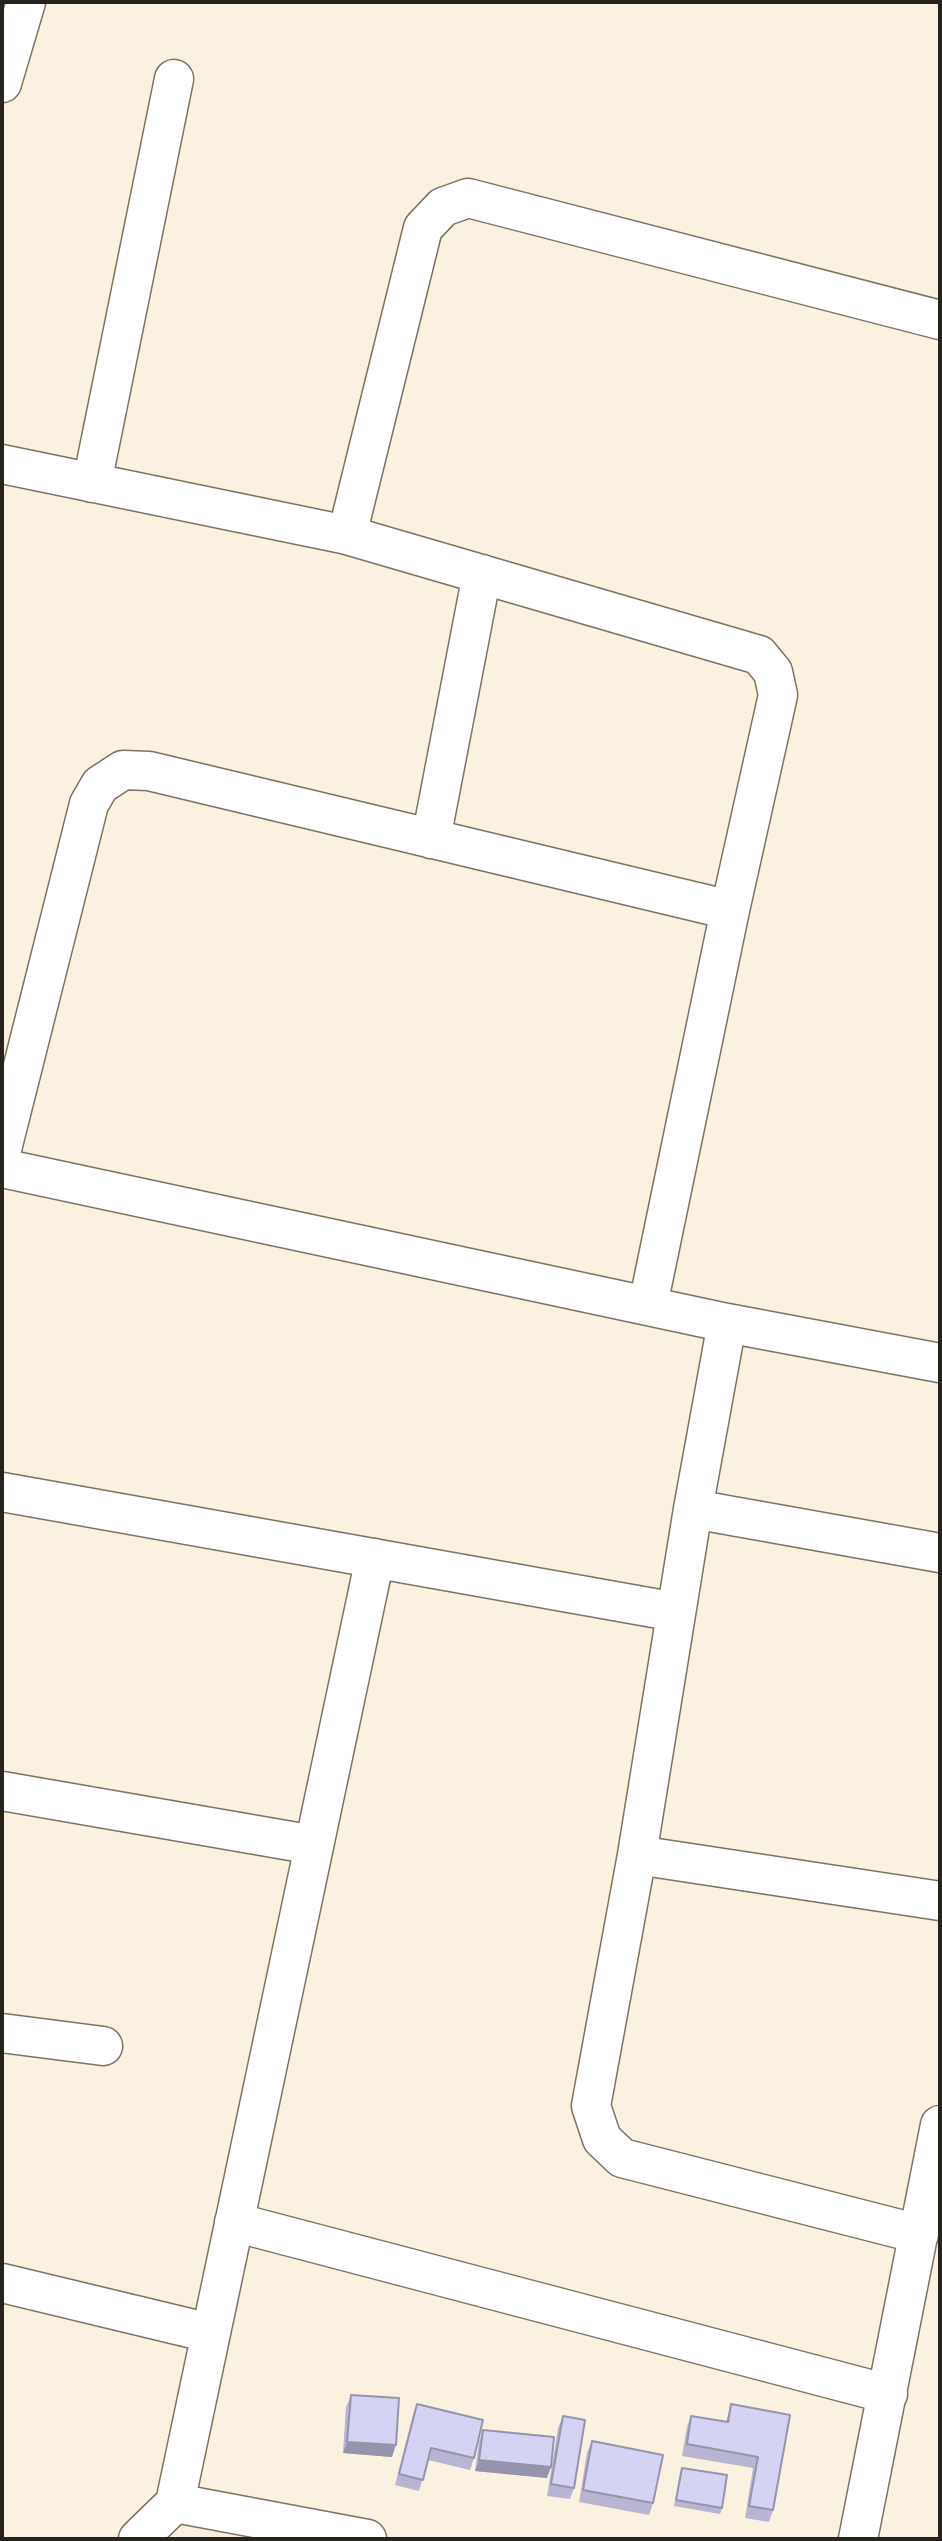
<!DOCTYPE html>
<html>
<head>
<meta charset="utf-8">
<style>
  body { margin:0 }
  #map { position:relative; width:942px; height:2541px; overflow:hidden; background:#fbf1e0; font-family:Lato,sans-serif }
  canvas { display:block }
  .frame { position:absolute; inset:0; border:4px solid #26221c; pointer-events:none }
</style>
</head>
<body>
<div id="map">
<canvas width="942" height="2541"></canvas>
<div class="frame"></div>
</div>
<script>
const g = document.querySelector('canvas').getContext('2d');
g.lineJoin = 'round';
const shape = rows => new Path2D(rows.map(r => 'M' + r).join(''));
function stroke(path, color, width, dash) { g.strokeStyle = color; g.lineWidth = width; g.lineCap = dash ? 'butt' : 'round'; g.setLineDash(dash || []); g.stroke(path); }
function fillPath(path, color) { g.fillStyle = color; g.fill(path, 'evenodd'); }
const minor = shape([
  [2,83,26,2],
  [2,464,347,535,759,655,773,672,778,695,730,910,648,1305],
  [92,483,174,79],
  [347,535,423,228,443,207,468,198,940,320],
  [431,839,482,574],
  [2,1149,89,804,100,785,123,770,149,771,730,910],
  [2,1168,727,1323,940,1363],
  [727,1323,693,1509,637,1855,591,2106,602,2139,622,2158,919,2234],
  [2,1492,676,1612],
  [693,1509,940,1553],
  [2,1791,314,1845],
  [637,1855,940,1901],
  [2,2033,103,2046],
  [234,2222,888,2394],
  [2,2283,210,2333],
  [175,2503,367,2539],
  [138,2539,175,2503,375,1558]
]);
const tertiary = shape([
  [858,2539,940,2125]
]);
const wall = shape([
  [351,2395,392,2457,343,2453,346,2407],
  [417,2404,474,2458,470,2470,428,2460,419,2491,395,2485,413,2415],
  [731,2404,790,2415,773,2510,769,2522,745,2518,753,2468,682,2456,687,2427,691,2416,726,2422],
  [563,2416,574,2488,570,2499,547,2496,558,2428],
  [483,2430,547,2478,475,2471,479,2442],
  [592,2441,653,2503,649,2515,579,2502,587,2453],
  [682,2468,722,2508,720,2514,674,2506,680,2474]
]);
const shadedWall = shape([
  [347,2442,396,2445,392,2457,343,2453],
  [479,2460,551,2467,547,2478,475,2471]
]);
const building = shape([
  [351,2395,399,2398,396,2445,347,2442,351,2395],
  [417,2404,483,2420,474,2458,431,2448,423,2480,399,2474,417,2404],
  [731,2404,790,2415,773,2510,749,2506,758,2457,687,2444,691,2416,728,2422,731,2404],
  [563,2416,585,2420,574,2488,551,2484,563,2416],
  [483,2430,554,2437,551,2467,479,2460,483,2430],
  [592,2441,663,2455,653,2503,583,2490,592,2441],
  [682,2468,727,2475,722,2508,676,2500,682,2468]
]);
stroke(minor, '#7b7263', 41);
stroke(tertiary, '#7b7263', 41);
stroke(minor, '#fff', 38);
stroke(tertiary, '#fff', 38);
fillPath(wall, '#b7b5d2');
fillPath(shadedWall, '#9594ab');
fillPath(building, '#d5d3f4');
stroke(building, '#9594ab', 2);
</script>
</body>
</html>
